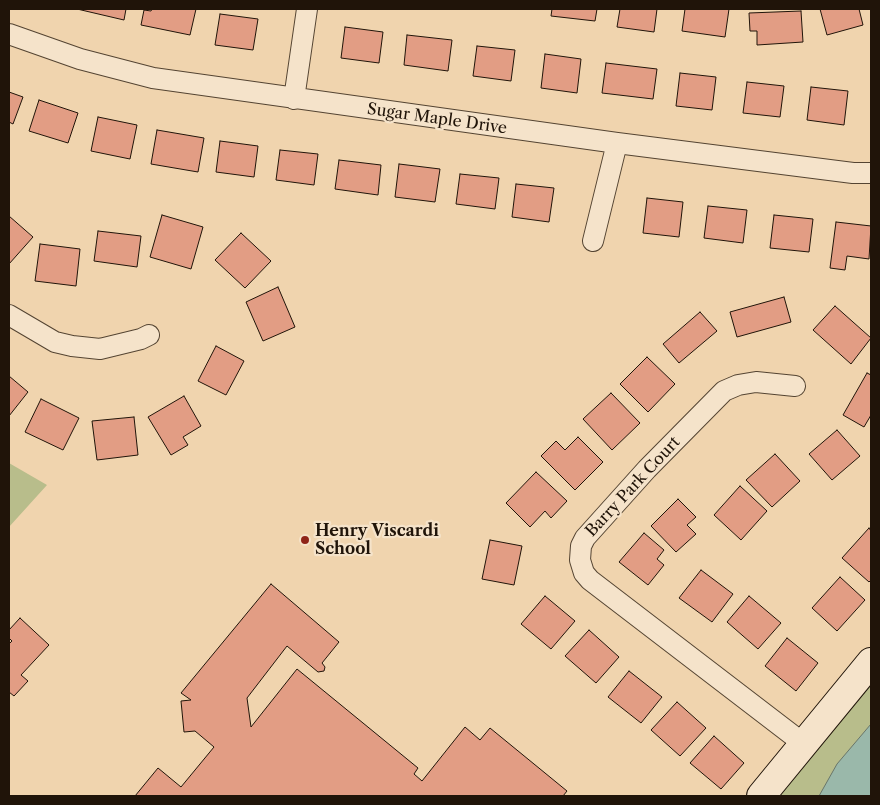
<!DOCTYPE html>
<html>
<head>
<meta charset="utf-8">
<style>
  body { margin:0 }
  #map { position:relative; width:880px; height:805px; overflow:hidden; background:#f0d4ae; font-family:"Libre Caslon Text",serif }
  canvas { display:block }
  .frame { position:absolute; inset:0; border:10px solid #201409; pointer-events:none }
</style>
</head>
<body>
<div id="map">
<canvas width="880" height="805"></canvas>
<div class="frame"></div>
</div>
<script>
const g = document.querySelector('canvas').getContext('2d');
g.lineJoin = 'round';
function fillPath(path, color) { g.fillStyle = color; g.fill(path, 'evenodd'); }
const shape = rows => new Path2D(rows.map(r => 'M' + r).join(''));
function stroke(path, color, width, dash) { g.strokeStyle = color; g.lineWidth = width; g.lineCap = dash ? 'butt' : 'round'; g.setLineDash(dash || []); g.stroke(path); }
function label(font, color, halo, rows, align = 'center') {
  g.font = font + ' "Libre Caslon Text",serif'; g.lineWidth = 4.5; g.setLineDash([]); g.textBaseline = 'middle'; g.strokeStyle = halo; g.fillStyle = color; for (const [text, x, y, turn = 0] of rows) {
    g.save(); g.translate(x, y); g.rotate((+turn || 0) * Math.PI / 180); g.textAlign = isNaN(turn) ? turn : align; if (halo) g.strokeText(text, 0, 0); g.fillText(text, 0, 0); g.restore();
  }
}
const green = shape([
  [9,463,47,485,9,527],
  [867,682,871,685,871,796,771,796]
]);
const water = shape([
  [871,724,871,796,819,796,837,764,871,724]
]);
const building = shape([
  [77,9,126,9,124,20,77,9],
  [152,9,196,9,190,35,141,25,144,10,151,11,152,9],
  [552,9,597,9,595,21,551,16,552,9],
  [620,9,657,9,654,32,617,27,620,9],
  [685,9,729,9,725,37,682,31,685,9],
  [820,9,859,9,863,25,827,35,820,9],
  [801,11,803,42,757,45,757,31,750,31,749,13,801,11],
  [220,14,258,19,253,50,215,45,220,14],
  [345,27,383,32,379,63,341,58,345,27],
  [407,35,452,40,448,71,404,65,407,35],
  [477,46,515,50,511,81,473,76,477,46],
  [545,54,581,59,577,93,541,88,545,54],
  [606,63,657,69,653,99,602,93,606,63],
  [680,73,716,77,712,110,676,106,680,73],
  [747,82,784,86,780,117,743,113,747,82],
  [811,87,848,91,844,125,807,120,811,87],
  [9,92,23,97,13,124,9,122,9,92],
  [39,100,78,113,68,143,29,131,39,100],
  [98,117,137,125,130,159,91,151,98,117],
  [157,130,204,138,198,172,151,164,157,130],
  [220,141,258,146,254,177,216,172,220,141],
  [280,150,318,154,314,185,276,180,280,150],
  [339,160,381,165,378,195,335,189,339,160],
  [399,164,440,169,435,202,395,197,399,164],
  [460,174,499,178,495,209,456,204,460,174],
  [516,184,554,188,549,222,512,217,516,184],
  [647,198,683,202,679,237,643,233,647,198],
  [708,206,747,210,743,243,704,238,708,206],
  [162,215,203,227,191,269,150,257,162,215],
  [774,215,813,219,809,252,770,248,774,215],
  [9,216,33,237,9,264,9,216],
  [836,222,871,226,869,259,847,256,845,270,830,268,836,222],
  [98,231,141,236,137,267,94,261,98,231],
  [241,233,271,261,245,288,215,260,241,233],
  [40,244,80,249,76,286,35,281,40,244],
  [278,287,295,327,263,341,246,302,278,287],
  [784,297,791,322,737,337,730,312,784,297],
  [835,306,871,338,851,364,813,330,835,306],
  [700,312,717,331,679,363,663,344,700,312],
  [216,346,244,361,226,395,198,381,216,346],
  [647,357,675,384,648,412,620,384,647,357],
  [867,373,871,375,871,415,864,427,843,415,867,373],
  [9,376,28,392,9,416,9,376],
  [611,393,640,423,612,450,583,419,611,393],
  [184,396,201,426,183,437,188,445,171,455,148,417,184,396],
  [41,399,79,418,63,450,25,432,41,399],
  [134,417,138,455,97,460,92,421,134,417],
  [837,430,860,456,832,480,809,454,837,430],
  [578,437,603,462,575,490,541,456,556,441,565,450,578,437],
  [775,454,800,481,772,507,746,480,775,454],
  [536,472,567,501,551,518,545,511,530,527,506,503,536,472],
  [740,486,767,511,741,540,714,515,740,486],
  [678,499,696,517,687,525,696,534,676,552,651,526,678,499],
  [869,528,871,531,871,580,869,582,842,558,869,528],
  [644,533,664,550,657,559,664,565,648,585,619,562,644,533],
  [490,540,522,546,514,585,482,579,490,540],
  [701,570,733,594,712,622,679,598,701,570],
  [840,577,865,600,837,631,812,608,840,577],
  [271,584,339,642,322,663,325,667,324,671,318,672,287,646,247,698,251,727,297,669,418,768,414,774,422,781,465,727,480,740,490,728,567,791,563,796,135,796,158,768,181,787,214,747,195,731,184,732,181,701,191,700,181,693,271,584],
  [545,596,575,621,551,649,521,624,545,596],
  [749,596,781,623,758,649,727,622,749,596],
  [20,618,49,645,21,675,28,681,14,696,9,692,9,644,12,641,9,638,9,630,20,618],
  [589,630,619,657,596,683,565,656,589,630],
  [787,638,818,663,796,691,765,666,787,638],
  [629,671,662,697,641,723,608,697,629,671],
  [677,702,706,728,680,756,651,730,677,702],
  [714,736,744,763,721,789,690,763,714,736]
]);
const street = shape([
  [9,34,80,59,153,78,617,143,853,173,871,173],
  [294,99,307,9],
  [593,241,617,143],
  [9,315,55,342,72,346,100,349,141,339,149,335],
  [795,386,756,382,738,385,724,391,647,469,585,538,581,546,580,560,584,573,590,580,804,744]
]);
const secondary = shape([
  [761,796,871,662]
]);
const markers = [
  [305,540,5,"#8f2418"]
];
const streetNames = [
  ["Sugar Maple Drive",437,119,8],
  ["Barry Park Court",633,487,-47]
];
const poiNames = [
  ["Henry Viscardi",315,531],
  ["School",315,549]
];
fillPath(green, '#b8bd8b');
fillPath(water, '#9ab8aa');
stroke(water, '#69766a', 1);
fillPath(building, '#e29d84');
stroke(building, '#201409', 1);
stroke(street, '#544432', 22);
stroke(secondary, '#201409', 30);
stroke(street, '#f5e3ca', 20);
stroke(secondary, '#f5e3ca', 28);
for (const [x, y, r, color] of markers) { const dot = new Path2D(); dot.arc(x, y, r, 0, 2 * Math.PI); g.fillStyle = color; g.fill(dot); stroke(dot, '#f5e3ca', 2); }
label('16px', '#201409', '#f5e3ca', streetNames);
label('bold 16px', '#201409', '#f5e3ca', poiNames, 'left');
</script>
</body>
</html>
